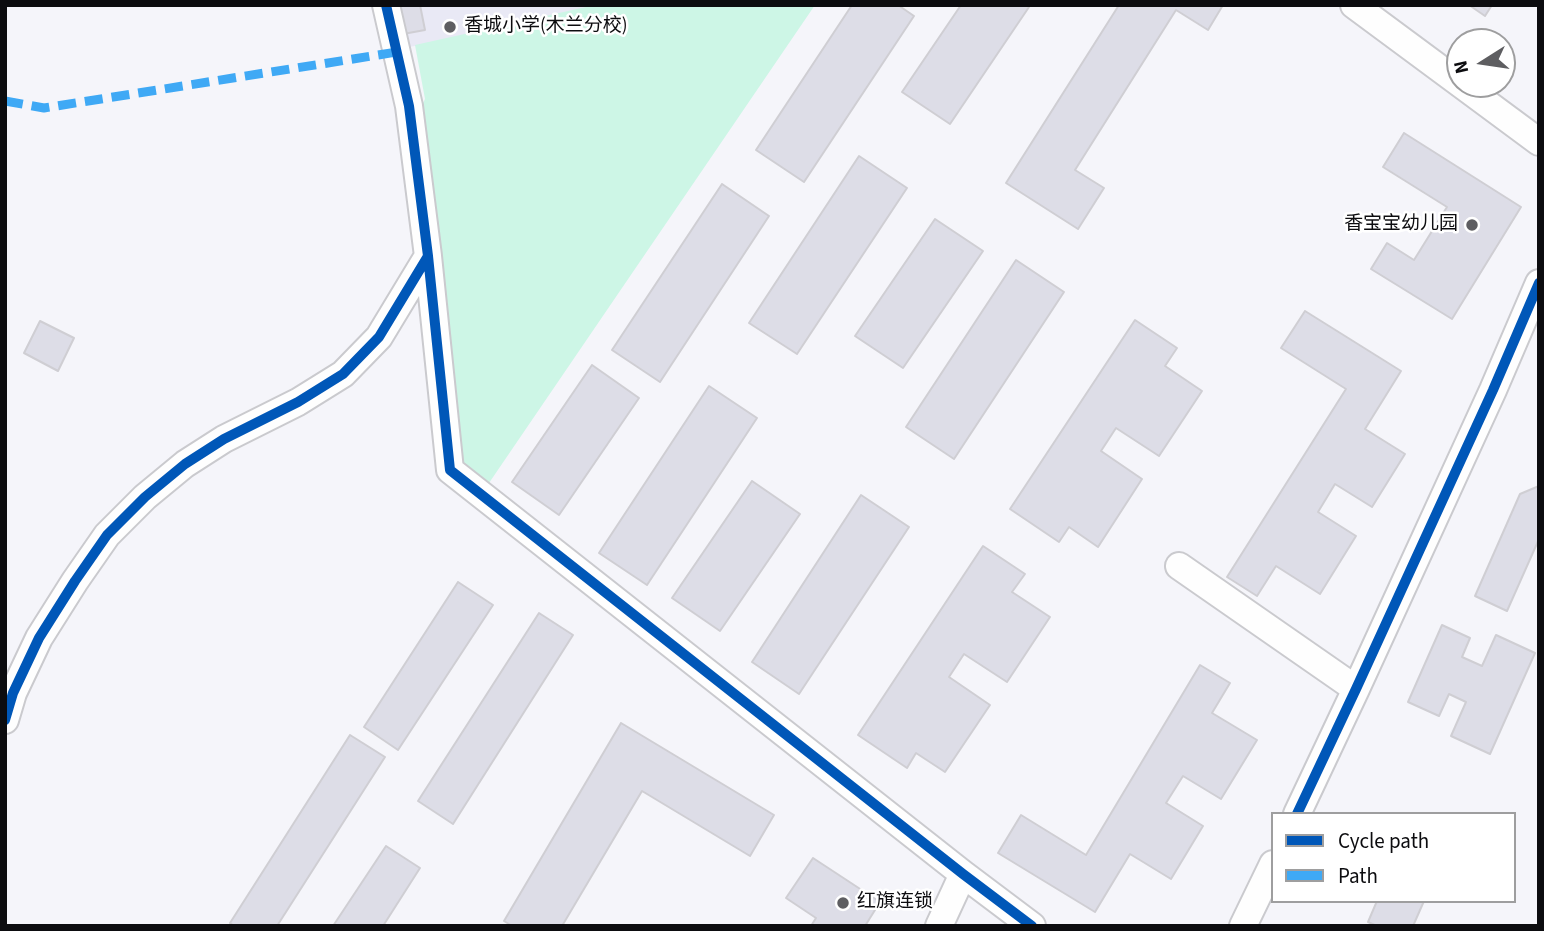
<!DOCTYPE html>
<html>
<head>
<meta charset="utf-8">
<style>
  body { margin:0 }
  #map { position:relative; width:1544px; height:931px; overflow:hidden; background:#f5f5fa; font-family:"Source Sans 3",sans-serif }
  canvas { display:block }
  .frame { position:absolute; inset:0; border:7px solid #0c0c0f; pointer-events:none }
  .legend { position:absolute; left:1271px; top:812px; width:245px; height:91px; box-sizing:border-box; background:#fff; border:2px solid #9e9e9f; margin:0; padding:9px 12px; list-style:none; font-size:21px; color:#0c0c0f }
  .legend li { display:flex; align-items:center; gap:14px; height:35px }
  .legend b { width:35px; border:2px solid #9e9e9f }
  .north { position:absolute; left:1446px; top:28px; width:70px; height:70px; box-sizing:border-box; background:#fff; border:2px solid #9e9e9f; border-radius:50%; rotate:258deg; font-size:19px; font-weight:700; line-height:28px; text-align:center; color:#0c0c0f }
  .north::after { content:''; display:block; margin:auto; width:24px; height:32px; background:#5e5e61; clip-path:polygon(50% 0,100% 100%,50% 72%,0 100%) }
</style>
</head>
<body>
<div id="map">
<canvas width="1544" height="931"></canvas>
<div class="frame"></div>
<ul class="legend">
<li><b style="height:9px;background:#0057b8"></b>Cycle path</li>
<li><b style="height:9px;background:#3fa9f5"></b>Path</li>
</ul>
<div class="north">N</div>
</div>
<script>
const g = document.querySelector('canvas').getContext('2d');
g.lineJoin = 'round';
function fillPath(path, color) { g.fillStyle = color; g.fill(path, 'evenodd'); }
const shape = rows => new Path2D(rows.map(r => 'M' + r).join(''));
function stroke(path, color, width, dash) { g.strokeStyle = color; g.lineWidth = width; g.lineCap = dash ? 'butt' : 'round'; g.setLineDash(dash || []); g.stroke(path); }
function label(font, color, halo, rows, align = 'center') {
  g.font = font + ' "Source Sans 3","Noto Sans SC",sans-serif'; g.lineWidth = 5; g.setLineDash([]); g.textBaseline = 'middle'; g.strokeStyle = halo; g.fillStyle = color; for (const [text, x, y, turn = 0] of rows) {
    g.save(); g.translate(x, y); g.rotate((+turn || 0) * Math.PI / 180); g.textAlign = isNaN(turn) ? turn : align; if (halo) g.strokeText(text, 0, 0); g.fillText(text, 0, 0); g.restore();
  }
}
const built = shape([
  [391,5,610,5,400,49]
]);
const green = shape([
  [595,5,815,5,489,483,457,457,419,111,425,99,415,45]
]);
const building = shape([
  [397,5,420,5,425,30,403,34,397,5],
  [852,5,898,5,914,16,804,182,756,150,852,5],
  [961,5,1027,5,1029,7,950,124,902,92,961,5],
  [1119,5,1223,5,1208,30,1176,10,1075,170,1104,188,1078,229,1006,183,1119,5],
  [1469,5,1492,5,1485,16,1469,5],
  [1404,133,1521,207,1452,319,1371,269,1387,243,1414,260,1447,207,1383,167,1404,133],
  [859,156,907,188,797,354,749,323,859,156],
  [722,184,769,216,660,382,612,350,722,184],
  [935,219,983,251,903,368,855,336,935,219],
  [1016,260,1064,292,954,459,906,427,1016,260],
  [1305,311,1401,371,1365,429,1405,454,1372,507,1335,484,1318,512,1356,536,1320,594,1276,566,1257,596,1227,577,1346,389,1281,348,1305,311],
  [1135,320,1177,348,1165,366,1202,391,1159,456,1116,428,1101,451,1142,479,1098,547,1069,527,1059,542,1010,509,1135,320],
  [40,321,74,338,58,371,24,353,40,321],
  [592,365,639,398,559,515,512,482,592,365],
  [709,386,757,418,647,585,599,553,709,386],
  [752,481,800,514,720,631,672,598,752,481],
  [1539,486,1539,539,1507,611,1475,596,1520,494,1539,486],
  [861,495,909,527,799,694,752,662,861,495],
  [983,546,1025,574,1012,592,1050,617,1007,682,964,654,949,677,990,705,945,772,916,753,907,768,858,735,983,546],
  [458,582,493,605,398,750,364,727,458,582],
  [539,613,573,635,453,824,418,801,539,613],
  [1442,625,1470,638,1462,657,1482,666,1496,635,1535,653,1490,754,1451,736,1466,702,1449,694,1439,716,1408,702,1442,625],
  [1200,665,1230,683,1212,713,1257,740,1221,799,1183,776,1166,803,1203,826,1171,879,1130,854,1095,912,998,853,1021,815,1086,855,1200,665],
  [621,723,774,815,750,856,642,791,562,926,512,926,504,921,621,723],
  [350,735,385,757,277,926,234,926,230,923,350,735],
  [386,846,420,868,383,926,333,926,386,846],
  [813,858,880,902,865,926,811,926,816,918,786,898,813,858],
  [1377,901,1424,901,1413,926,1377,926,1368,922,1377,901]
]);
const minor = shape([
  [1354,5,1539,142],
  [428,256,450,470,963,874,1032,926],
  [1179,566,1356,689],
  [5,720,13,693,39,638,75,581,107,535,145,497,185,464,224,439,298,402,343,374,379,337,428,256,409,106,386,5],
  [1297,814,1356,689,1493,390,1539,283],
  [939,926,963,874],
  [1243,926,1273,864]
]);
const quiet = shape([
  [5,101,44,108,397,52]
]);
const cycleway = shape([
  [428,256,450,470,963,874,1032,926],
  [5,720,13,693,39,638,75,581,107,535,145,497,185,464,224,439,298,402,343,374,379,337,428,256,409,106,386,5],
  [1297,814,1356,689,1493,390,1539,283]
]);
const markers = [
  [450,27,7,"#5e5e61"],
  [1472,225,7,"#5e5e61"],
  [843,903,7,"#5e5e61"]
];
const poiNames = [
  ["香城小学(木兰分校)",464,27],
  ["香宝宝幼儿园",1458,225,"right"],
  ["红旗连锁",857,903]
];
fillPath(built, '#e9e9f5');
fillPath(green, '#cdf6e6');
fillPath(building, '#dddde7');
stroke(building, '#cfced3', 2);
stroke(minor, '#cacace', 30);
stroke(minor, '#fefefe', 26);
stroke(quiet, '#3fa9f5', 9, [18, 9]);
stroke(cycleway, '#0057b8', 10);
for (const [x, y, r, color] of markers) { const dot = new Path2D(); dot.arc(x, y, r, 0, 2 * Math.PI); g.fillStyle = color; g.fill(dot); stroke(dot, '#fff', 2.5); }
label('19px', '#0c0c0f', '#fff', poiNames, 'left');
</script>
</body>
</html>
